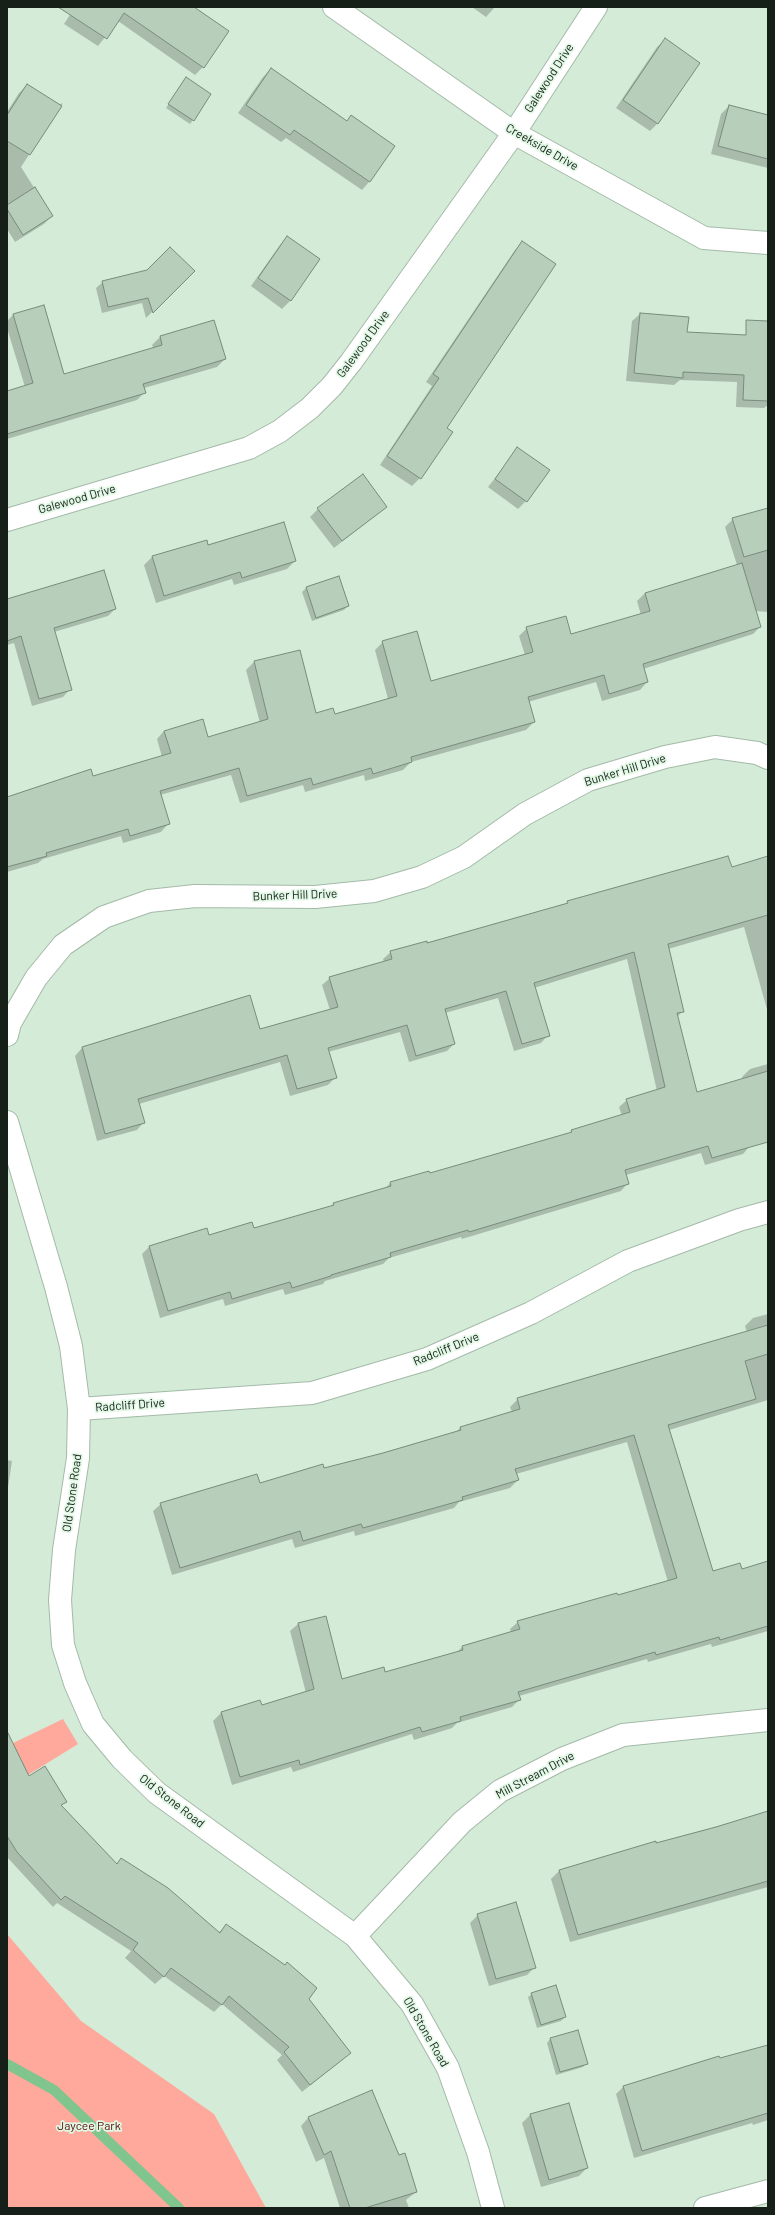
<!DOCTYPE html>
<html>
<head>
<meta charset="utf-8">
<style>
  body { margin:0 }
  #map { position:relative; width:775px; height:2215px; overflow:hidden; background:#d4ebd8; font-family:Barlow,sans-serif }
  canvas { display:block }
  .frame { position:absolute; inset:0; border:8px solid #171f19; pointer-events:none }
</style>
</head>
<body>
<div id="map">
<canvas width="775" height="2215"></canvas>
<div class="frame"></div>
</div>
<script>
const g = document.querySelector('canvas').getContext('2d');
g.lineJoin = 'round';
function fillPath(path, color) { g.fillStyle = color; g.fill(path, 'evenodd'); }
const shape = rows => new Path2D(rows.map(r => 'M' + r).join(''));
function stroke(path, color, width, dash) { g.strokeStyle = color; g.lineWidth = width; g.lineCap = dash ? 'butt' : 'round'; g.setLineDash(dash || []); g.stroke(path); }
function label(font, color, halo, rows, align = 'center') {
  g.font = font + ' Barlow,sans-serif'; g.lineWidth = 3.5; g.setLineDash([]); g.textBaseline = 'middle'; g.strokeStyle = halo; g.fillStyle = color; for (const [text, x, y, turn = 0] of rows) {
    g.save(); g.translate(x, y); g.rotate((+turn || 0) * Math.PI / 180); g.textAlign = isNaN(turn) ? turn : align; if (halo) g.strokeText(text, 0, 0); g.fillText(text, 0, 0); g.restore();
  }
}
const green = shape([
  [63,1719,78,1744,7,1788,7,1746],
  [7,1934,81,2021,214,2114,266,2208,7,2208]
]);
const shadow = shape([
  [75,7,191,7,203,67,195,75,118,21,98,46,64,24],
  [472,7,495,7,486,17],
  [665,40,658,123,650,131,616,108,657,47],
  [271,69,346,122,351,117,394,146,369,182,362,190,286,138,281,142,238,113,263,77],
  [183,82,193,120,190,124,166,108],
  [27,85,58,105,63,103,21,167,52,216,44,224,15,242,7,229,7,112,19,93],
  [729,106,768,116,768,168,711,154,721,114],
  [287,237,319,260,290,301,282,309,251,286,280,245],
  [523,242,446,428,451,432,420,478,412,486,380,465,432,386,426,382,515,250],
  [193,271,146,318,142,303,102,313,96,288,103,282],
  [43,306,64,376,154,349,152,345,160,337,225,359,217,367,144,388,145,392,137,400,7,439,7,392,25,387,7,328,7,321,13,315],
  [640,314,686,333,768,336,768,405,764,408,736,407,737,382,680,380,674,385,626,381,632,321],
  [518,449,526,501,518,509,488,487],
  [386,507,334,548,310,517,318,509],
  [768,517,768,612,756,611,760,627,753,634,643,669,647,682,640,690,602,701,596,682,528,702,534,722,526,730,411,762,403,770,365,781,364,775,305,792,303,785,240,803,231,775,160,795,168,824,161,832,123,843,121,836,43,859,38,863,7,872,7,798,90,770,92,777,162,757,157,739,164,731,208,738,260,723,246,670,254,662,299,651,315,715,334,715,388,699,375,650,383,642,430,682,525,655,519,636,527,628,570,635,641,615,637,601,645,593,737,565,725,527,733,519],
  [206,541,207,546,295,561,287,569,234,585,232,579,156,603,144,565,152,557],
  [338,577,348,606,344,610,312,621,302,592,306,588],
  [7,600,115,609,108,616,54,632,70,689,63,697,32,706,14,643,7,645],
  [768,857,768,1013,744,927,668,949,683,1011,677,1017,696,1093,743,1080,742,1077,750,1069,768,1064,768,1139,750,1146,743,1154,705,1165,701,1153,626,1175,628,1183,621,1191,462,1239,461,1237,389,1258,383,1264,325,1281,323,1284,285,1295,283,1289,225,1306,223,1299,160,1318,142,1254,149,1247,206,1230,208,1236,253,1229,331,1207,333,1204,385,1189,390,1183,429,1174,569,1134,571,1131,622,1116,619,1107,627,1100,657,1091,627,959,534,988,548,1035,541,1043,514,1051,498,998,445,1013,454,1044,447,1051,409,1062,400,1032,328,1052,336,1077,328,1085,290,1096,280,1062,139,1104,144,1122,137,1130,97,1141,75,1056,82,1048,249,996,259,1030,330,1010,322,985,330,978,384,962,383,959,391,952,427,945,565,904,568,902,731,868],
  [768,1314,768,1400,669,1430,713,1572,741,1570,768,1562,768,1631,712,1647,711,1644,648,1662,647,1659,519,1696,520,1699,512,1707,457,1723,452,1728,414,1740,412,1734,293,1772,291,1767,232,1785,213,1721,221,1713,260,1702,261,1706,306,1693,290,1631,298,1624,325,1617,341,1680,384,1673,457,1652,462,1647,511,1632,510,1629,518,1622,618,1597,668,1582,627,1442,516,1474,518,1480,510,1488,459,1502,454,1508,355,1536,354,1531,295,1548,292,1539,172,1575,153,1511,161,1504,324,1470,456,1432,461,1427,512,1412,510,1407,518,1399,747,1332,745,1326,753,1318],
  [7,1460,12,1461,7,1494],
  [7,1734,29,1777,65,1802,61,1806,116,1864,121,1859,218,1933,227,1925,307,1999,350,2053,302,2092,277,2060,282,2055,222,2004,214,2012,164,1976,155,1984,125,1958,131,1951,57,1903,53,1907,7,1857],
  [768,1812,768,1887,570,1942,551,1879,559,1871],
  [478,1915,534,1968,527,1975,489,1986,470,1923],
  [532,1994,565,2017,561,2021,537,2028,528,1997],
  [550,2039,587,2063,583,2067,556,2075,547,2043],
  [768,2046,768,2120,753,2125,752,2123,634,2158,616,2094,623,2087],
  [568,2104,587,2168,579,2176,541,2187,522,2123,530,2115],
  [308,2118,398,2156,416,2192,406,2200,409,2208,340,2208,324,2158,316,2162,301,2126]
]);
const stream = shape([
  [7,2064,54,2090,179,2208]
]);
const building = shape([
  [58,7,194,7,229,31,204,68,124,13,107,39,58,7],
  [665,38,700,63,658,124,623,100,665,38],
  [271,68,347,121,351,115,395,146,370,182,294,130,290,135,246,105,271,68],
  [186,77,211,94,194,121,168,104,186,77],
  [27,84,62,106,30,155,7,141,7,115,27,84],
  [729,105,768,115,768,159,718,146,729,105],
  [35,187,53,216,23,235,7,209,7,205,35,187],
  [287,236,320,259,291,301,258,278,287,236],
  [522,241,556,264,447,428,453,432,421,479,387,456,439,378,433,374,522,241],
  [170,247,195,271,153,313,148,298,108,307,102,281,147,270,170,247],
  [44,305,64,374,162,345,160,336,214,320,226,359,143,384,146,393,7,434,7,391,33,383,13,314,44,305],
  [640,313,689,317,687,332,746,335,746,320,768,321,768,401,743,400,744,375,683,372,683,378,634,373,640,313],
  [517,447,550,470,527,502,495,479,517,447],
  [363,474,387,507,342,541,317,508,363,474],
  [768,508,768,550,744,557,732,518,768,508],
  [284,522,296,561,242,578,240,572,164,596,152,556,207,540,208,545,284,522],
  [742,563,761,627,643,664,648,682,609,694,604,675,528,697,535,722,411,757,412,762,373,774,371,768,313,785,311,778,247,796,239,768,160,791,170,824,130,836,128,829,46,853,47,856,7,867,7,797,91,769,93,776,171,753,164,731,203,719,208,737,268,719,254,661,300,650,316,713,333,708,335,714,397,696,382,641,417,631,431,681,533,652,526,627,566,616,571,634,650,611,645,593,742,563],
  [104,570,116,609,54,628,72,690,39,699,21,636,7,641,7,599,104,570],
  [339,576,349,606,316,618,306,587,339,576],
  [728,856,732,867,768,856,768,915,668,944,684,1012,677,1013,697,1092,768,1071,768,1142,712,1158,708,1146,625,1170,629,1184,469,1232,468,1230,390,1253,391,1257,331,1275,331,1276,292,1288,290,1282,232,1299,230,1292,168,1311,149,1246,207,1228,209,1235,252,1222,254,1228,334,1205,333,1203,391,1186,390,1182,429,1171,430,1173,572,1132,571,1130,630,1112,626,1099,665,1087,634,952,534,983,550,1036,522,1044,506,991,445,1009,455,1044,416,1056,407,1025,328,1048,337,1078,297,1089,287,1055,138,1099,145,1123,105,1134,82,1047,250,995,260,1029,338,1007,329,977,392,959,390,951,427,941,427,943,568,903,567,901,728,856],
  [768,1325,768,1354,745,1361,756,1399,668,1425,713,1571,740,1563,742,1569,768,1561,768,1626,720,1640,719,1637,656,1655,655,1652,518,1692,521,1700,460,1717,461,1721,422,1732,420,1727,300,1765,299,1760,240,1777,221,1712,260,1700,262,1705,314,1689,298,1623,326,1616,342,1679,384,1667,385,1672,463,1650,462,1646,520,1629,517,1621,617,1593,618,1595,677,1578,634,1435,515,1469,519,1480,462,1497,463,1500,363,1528,361,1524,303,1541,300,1531,180,1568,160,1503,257,1474,260,1483,323,1464,324,1468,383,1453,461,1430,460,1427,520,1409,517,1398,768,1325],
  [7,1731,29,1776,45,1766,67,1802,61,1805,117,1864,121,1858,168,1888,220,1933,226,1924,285,1965,287,1962,317,1988,309,1999,351,2053,310,2085,284,2052,289,2047,229,1996,222,2005,171,1968,164,1977,133,1950,138,1943,65,1896,61,1900,17,1852,7,1836,7,1731],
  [768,1811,768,1881,578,1935,559,1870,656,1841,656,1843,716,1827,768,1811],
  [516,1902,536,1968,496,1979,477,1914,516,1902],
  [556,1985,566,2017,541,2025,531,1993,556,1985],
  [578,2030,588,2064,560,2072,550,2038,578,2030],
  [768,2045,768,2113,642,2151,623,2086,719,2056,720,2058,768,2045],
  [372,2090,399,2155,405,2153,417,2192,365,2208,350,2208,331,2151,324,2155,308,2117,372,2090],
  [569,2103,588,2168,549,2180,530,2114,569,2103]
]);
const minor = shape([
  [334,7,514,133,704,238,768,243],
  [7,520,249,448,280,431,310,408,332,386,351,362,514,133,596,7],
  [7,1035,10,1023,36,978,63,945,104,917,149,901,195,896,315,897,374,891,422,877,464,857,525,814,588,780,665,757,715,747,757,753,768,758],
  [7,1122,56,1287,71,1346,79,1409,78,1458,64,1550,60,1600,63,1645,75,1683,93,1724,122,1759,157,1793,355,1936,412,2004,448,2068,478,2152,493,2208],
  [79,1409,312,1393,427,1359,531,1313,628,1261,739,1220,768,1212],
  [355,1936,462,1822,500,1791,562,1759,623,1735,768,1720],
  [705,2208,768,2191]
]);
const streetNames = [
  ["Galewood Drive",549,78,-57],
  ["Creekside Drive",542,147,30],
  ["Galewood Drive",363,344,-54],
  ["Galewood Drive",77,499,-16],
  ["Bunker Hill Drive",625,770,-17],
  ["Bunker Hill Drive",295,895,-2],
  ["Radcliff Drive",446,1349,-22],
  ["Radcliff Drive",130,1405,-4],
  ["Old Stone Road",72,1493,-82],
  ["Mill Stream Drive",535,1775,-28],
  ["Old Stone Road",172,1801,38],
  ["Old Stone Road",426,2032,60]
];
const parkNames = [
  ["Jaycee Park",89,2126]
];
fillPath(green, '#fea99c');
fillPath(shadow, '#0003');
stroke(stream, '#80c48e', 10);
fillPath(building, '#b7cebb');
stroke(building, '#778c7b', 1);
stroke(minor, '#a4baa8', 24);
stroke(minor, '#fff', 22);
label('12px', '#171f19', '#e1f8e5', streetNames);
label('12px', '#550a06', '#e1f8e5', parkNames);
</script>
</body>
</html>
